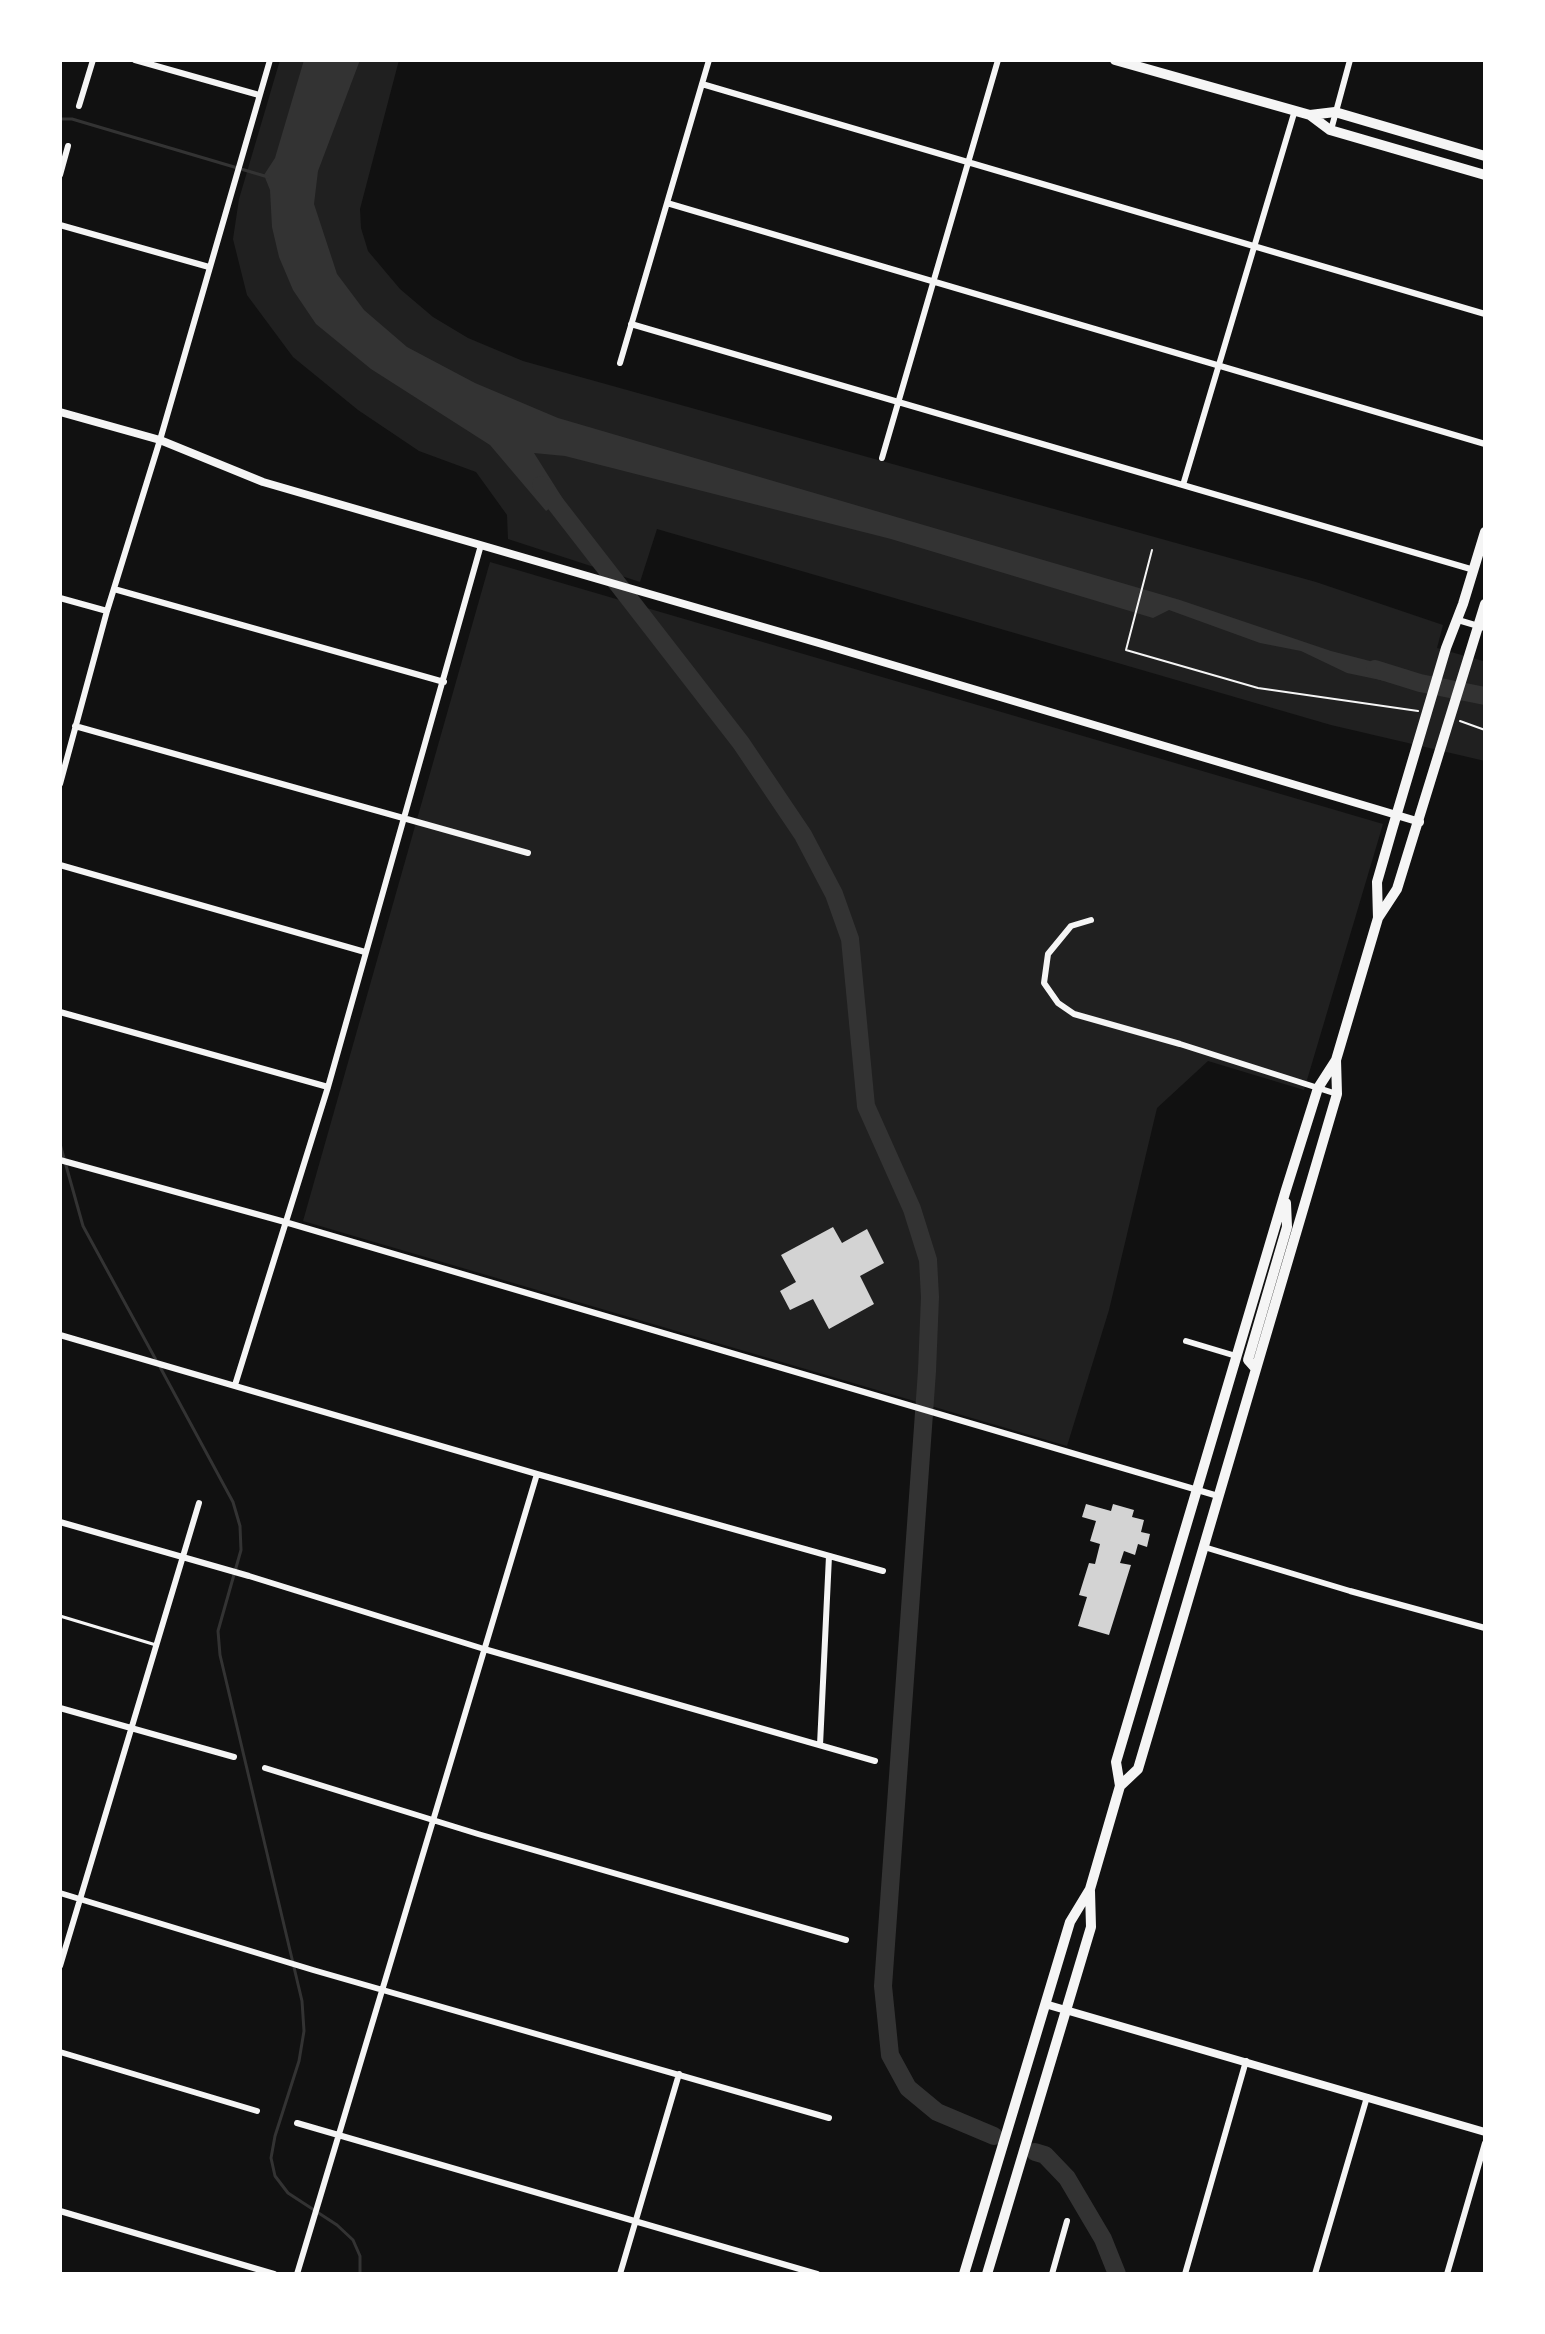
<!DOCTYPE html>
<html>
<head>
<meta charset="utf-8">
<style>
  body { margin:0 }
  #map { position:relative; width:1545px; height:2334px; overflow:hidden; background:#111; font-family:"Alegreya Sans",sans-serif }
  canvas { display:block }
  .frame { position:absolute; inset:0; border:62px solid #fff; pointer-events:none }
</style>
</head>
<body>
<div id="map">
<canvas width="1545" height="2334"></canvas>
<div class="frame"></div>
</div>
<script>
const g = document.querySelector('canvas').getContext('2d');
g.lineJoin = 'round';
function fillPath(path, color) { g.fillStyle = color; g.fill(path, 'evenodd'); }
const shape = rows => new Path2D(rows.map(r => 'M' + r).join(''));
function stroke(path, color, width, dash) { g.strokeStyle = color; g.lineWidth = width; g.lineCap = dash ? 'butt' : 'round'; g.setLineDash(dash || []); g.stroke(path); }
const green = shape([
  [280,60,399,60,360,209,361,228,368,251,400,289,433,317,468,338,523,361,1316,582,1443,625,1437,648,1483,661,1485,653,1485,761,1331,725,657,529,640,582,508,539,507,515,476,472,419,451,358,410,293,357,247,295,233,239,239,199],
  [490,562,1383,824,1304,1090,1208,1061,1157,1108,1109,1310,1067,1446,303,1221]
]);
const water = shape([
  [304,60,360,60,318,171,314,204,337,274,364,310,407,347,475,383,558,418,1180,600,1331,651,1397,668,1396,675,1390,682,1347,673,1301,651,1260,643,1169,610,1153,618,891,539,565,456,534,453,563,499,546,511,490,445,371,369,316,324,293,290,279,257,272,227,270,190,264,175,275,158]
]);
const stream = shape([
  [60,119,72,119,268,177],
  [60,1144,83,1226,156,1360],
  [160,1367,233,1502,240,1526,241,1550,218,1631,220,1655,302,2001,304,2031,299,2061,275,2136,271,2158,275,2176,288,2193,337,2225,353,2240,360,2256,360,2274]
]);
const river = shape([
  [541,485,741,743,803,835,834,894,850,939,866,1106,912,1209,928,1260,930,1297,927,1371,883,1986,890,2055,908,2088,937,2112,994,2136],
  [1375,669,1420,683,1485,696],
  [1035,2152,1045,2155,1067,2178,1103,2239,1117,2274]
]);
const building = shape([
  [833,1227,842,1243,867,1229,884,1263,860,1276,874,1304,829,1329,813,1299,790,1310,780,1291,796,1282,781,1255],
  [1086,1504,1111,1511,1113,1504,1134,1510,1132,1517,1144,1520,1141,1532,1150,1534,1147,1547,1138,1544,1135,1555,1124,1551,1120,1563,1131,1565,1109,1635,1078,1626,1087,1597,1079,1595,1089,1563,1095,1564,1100,1544,1090,1541,1096,1521,1082,1517]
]);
const path = shape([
  [1152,550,1126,650,1258,688,1418,711],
  [1460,721,1485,730]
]);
const service = shape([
  [60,1616,156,1645]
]);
const minor = shape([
  [135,60,259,95],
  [702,84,1485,314],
  [79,106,93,60],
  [1331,130,1350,60],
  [60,175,68,146],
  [667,203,1485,444],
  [60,225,209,267],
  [631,324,1474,570],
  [620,363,709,60],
  [882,458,998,60],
  [1183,485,1295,110],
  [114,589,444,682],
  [60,598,107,611],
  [1458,620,1485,628],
  [75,726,528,853],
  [60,784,107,611,160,440,270,60],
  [60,865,365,952],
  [1091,920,1071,926,1048,954,1044,983,1058,1003,1074,1014,1180,1044,1337,1094],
  [60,1012,328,1087],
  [60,1160,285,1222,1218,1496],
  [60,1335,537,1474,883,1571],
  [1186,1341,1236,1356],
  [235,1385,328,1087,481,545],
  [60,1522,249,1576,484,1649,875,1761],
  [1204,1547,1350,1591,1485,1628],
  [60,1708,234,1757],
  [820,1745,829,1556],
  [265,1768,478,1834,846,1940],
  [60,1893,313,1970,829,2118],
  [60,1966,199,1503],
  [60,2052,257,2111],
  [297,2123,817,2274],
  [60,2211,274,2274],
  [297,2274,537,1474],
  [620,2274,679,2074],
  [1052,2274,1067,2221],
  [1185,2274,1246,2061],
  [1315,2274,1367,2097],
  [1447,2274,1485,2143]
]);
const tertiary = shape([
  [60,412,160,440,263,482,822,644,1420,822],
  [1045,2004,1485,2132]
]);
const primary = shape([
  [1115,60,1310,115,1330,130,1485,175],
  [1310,115,1335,112,1485,156],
  [1378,918,1377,882,1392,830,1446,648,1463,604,1485,532],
  [1256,1369,1248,1360,1287,1227,1286,1203],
  [1120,1786,1138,1769,1178,1634,1337,1094,1336,1060],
  [964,2274,1070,1922,1090,1889,1120,1786,1116,1762,1285,1193,1318,1088,1336,1060,1378,918,1397,889,1485,604],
  [987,2274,1091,1927,1090,1891]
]);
fillPath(green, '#202020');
fillPath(water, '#333');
stroke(stream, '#333', 3);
stroke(river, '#333', 18);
fillPath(building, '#d3d3d3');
stroke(path, '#f5f5f5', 2);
stroke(service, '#f5f5f5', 3);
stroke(minor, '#f5f5f5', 6);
stroke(tertiary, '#f5f5f5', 8);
stroke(primary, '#f5f5f5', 10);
</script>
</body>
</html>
